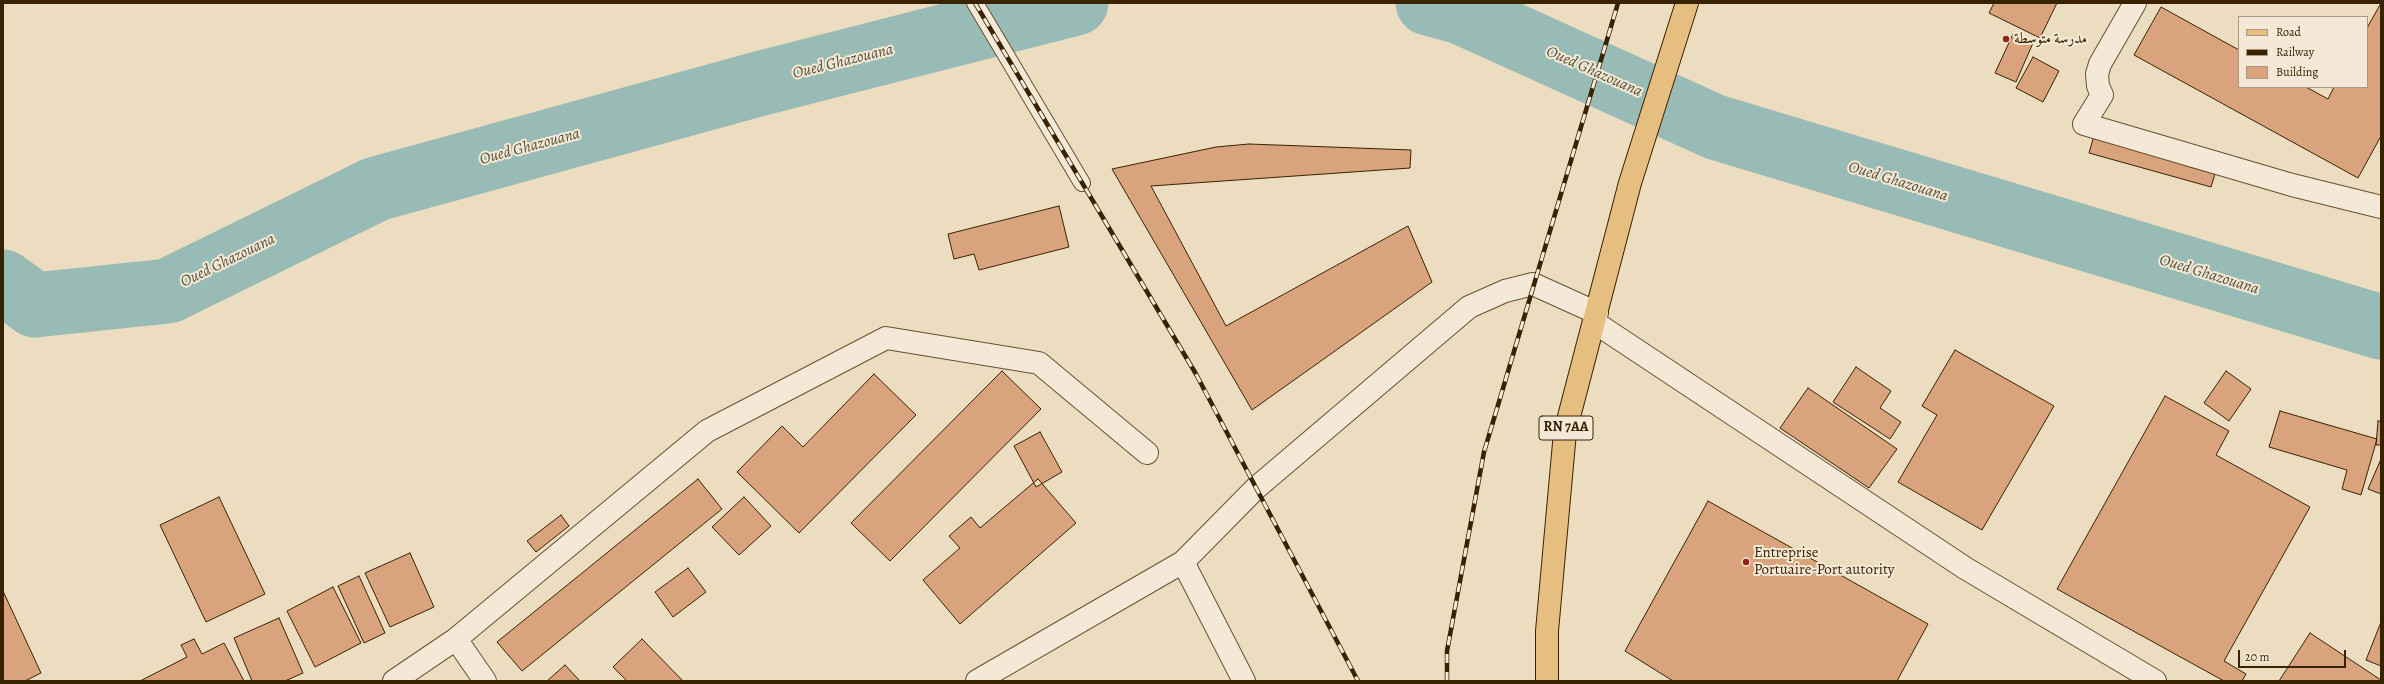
<!DOCTYPE html>
<html>
<head>
<meta charset="utf-8">
<style>
  body { margin:0 }
  #map { position:relative; width:2384px; height:684px; overflow:hidden; background:#ecddc0; font-family:Alegreya,serif }
  canvas { display:block }
  .frame { position:absolute; inset:0; border:4px solid #392200; pointer-events:none }
  .legend { position:absolute; left:2238px; top:16px; width:130px; height:72px; box-sizing:border-box; background:#f3e9d6; border:1px solid #a99980; margin:0; padding:5px 7px; list-style:none; font-size:12px; color:#392200 }
  .legend li { display:flex; align-items:center; gap:8px; height:20px }
  .legend b { width:20px; border:1px solid #a99980 }
  .scale { position:absolute; left:2238px; top:650px; width:108px; height:18px; box-sizing:border-box; border:2px solid #392200; border-top:0; padding-left:5px; font-size:12px; line-height:14px; white-space:nowrap; color:#392200; -webkit-text-stroke:3px #f3e9d6; paint-order:stroke }
</style>
</head>
<body>
<div id="map">
<canvas width="2384" height="684"></canvas>
<div class="frame"></div>
<ul class="legend">
<li><b style="height:5px;background:#e6be80"></b>Road</li>
<li><b style="height:5px;background:#392200"></b>Railway</li>
<li><b style="height:11px;background:#d9a47d"></b>Building</li>
</ul>
<div class="scale">20 m</div>
</div>
<script>
const g = document.querySelector('canvas').getContext('2d');
g.lineJoin = 'round';
const shape = rows => new Path2D(rows.map(r => 'M' + r).join(''));
function stroke(path, color, width, dash) { g.strokeStyle = color; g.lineWidth = width; g.lineCap = dash ? 'butt' : 'round'; g.setLineDash(dash || []); g.stroke(path); }
function fillPath(path, color) { g.fillStyle = color; g.fill(path, 'evenodd'); }
function label(font, color, halo, rows, align = 'center') {
  g.font = font + ' Alegreya,Amiri,serif'; g.lineWidth = 4; g.setLineDash([]); g.textBaseline = 'middle'; g.strokeStyle = halo; g.fillStyle = color; for (const [text, x, y, turn = 0] of rows) {
    g.save(); g.translate(x, y); g.rotate((+turn || 0) * Math.PI / 180); g.textAlign = isNaN(turn) ? turn : align; if (halo) g.strokeText(text, 0, 0); g.fillText(text, 0, 0); g.restore();
  }
}
const river = shape([
  [1428,3,1461,12,1715,127,2381,327],
  [3,282,35,305,168,291,376,189,762,83,1076,3]
]);
const building = shape([
  [1994,3,2057,3,2040,38,1989,13,1994,3],
  [2381,3,2381,136,2358,178,2134,55,2161,7,2239,50,2239,87,2306,87,2328,99,2334,87,2367,87,2367,28,2381,3],
  [2013,34,2033,43,2016,82,1995,73,2013,34],
  [2033,57,2059,71,2043,102,2016,88,2033,57],
  [2098,122,2193,148,2187,166,2215,174,2211,187,2089,153,2098,122],
  [1249,144,1411,150,1410,168,1151,186,1226,326,1408,226,1432,282,1252,410,1112,169,1216,147,1249,144],
  [1059,206,1069,247,979,270,974,254,954,259,948,234,1059,206],
  [1955,350,2054,406,1982,530,1898,482,1937,415,1922,406,1955,350],
  [1856,367,1891,391,1880,408,1901,422,1890,439,1833,402,1856,367],
  [1002,371,1041,409,890,561,851,523,1002,371],
  [2226,371,2251,389,2229,421,2204,403,2226,371],
  [874,374,916,415,799,533,737,472,782,426,803,447,874,374],
  [1808,388,1897,449,1869,488,1780,428,1808,388],
  [2165,396,2229,431,2216,455,2310,507,2224,661,2246,674,2242,681,2224,681,2057,589,2165,396],
  [2280,411,2377,439,2361,495,2342,489,2347,470,2269,447,2280,411],
  [2378,421,2381,421,2381,445,2376,445,2378,421],
  [1040,432,1062,472,1036,487,1014,446,1040,432],
  [2381,459,2381,494,2368,489,2381,459],
  [698,479,722,509,522,671,497,642,698,479],
  [1038,479,1076,523,960,624,923,580,960,548,949,536,971,517,980,528,1038,479],
  [219,497,265,594,206,622,160,525,219,497],
  [744,497,771,526,739,555,712,527,744,497],
  [1708,501,1928,624,1897,681,1673,681,1625,651,1708,501],
  [561,515,569,526,536,552,527,541,561,515],
  [410,553,434,607,390,627,365,573,410,553],
  [688,568,706,592,673,617,655,592,688,568],
  [359,576,385,633,364,643,338,586,359,576],
  [333,587,361,643,315,667,287,611,333,587],
  [3,591,41,673,25,681,3,681,3,591],
  [279,618,303,673,285,681,252,681,234,638,279,618],
  [2381,622,2381,666,2366,660,2381,622],
  [2310,633,2381,680,2381,681,2279,681,2310,633],
  [194,639,202,654,224,643,244,681,140,681,187,657,181,645,194,639],
  [642,639,683,681,627,681,613,667,642,639],
  [565,665,580,681,547,681,565,665]
]);
const service = shape([
  [975,3,1082,183]
]);
const minor = shape([
  [2135,3,2100,64,2097,74,2098,86,2102,95,2084,124,2292,185,2381,207],
  [1594,322,1965,568,2155,681],
  [1183,562,1244,681],
  [456,639,707,431,886,338,1039,363,1147,453],
  [394,681,456,639,485,681],
  [977,681,1183,562,1256,488,1469,307,1505,291,1533,284,1597,313]
]);
const primary = shape([
  [1547,681,1547,631,1565,432,1630,183,1687,3]
]);
const rail = shape([
  [975,3,1196,374,1358,681],
  [1447,681,1447,651,1484,452,1618,3]
]);
const markers = [
  [2006,39,4,"#8f2418"],
  [1746,562,4,"#8f2418"]
];
const shields = [
  [1566,428,54]
];
const shieldNames = [
  ["RN 7AA",1566,428]
];
const poiNames = [
  ["مدرسة متوسطة",2014,39],
  ["Entreprise",1754,553],
  ["Portuaire-Port autority",1754,570]
];
const waterNames = [
  ["Oued Ghazouana",843,62,-14],
  ["Oued Ghazouana",1594,72,24],
  ["Oued Ghazouana",530,147,-15],
  ["Oued Ghazouana",1898,182,17],
  ["Oued Ghazouana",228,261,-26],
  ["Oued Ghazouana",2209,275,17]
];
stroke(river, '#99bbb6', 65);
fillPath(building, '#d9a47d');
stroke(building, '#392200', 1);
stroke(service, '#665130', 18);
stroke(minor, '#665130', 24);
stroke(primary, '#392200', 24);
stroke(service, '#f3e9d6', 16);
stroke(minor, '#f3e9d6', 22);
stroke(primary, '#e6be80', 22);
stroke(rail, '#392200', 4.5);
stroke(rail, '#f3e9d6', 3, [9]);
for (const [x, y, r, color] of markers) { const dot = new Path2D(); dot.arc(x, y, r, 0, 2 * Math.PI); g.fillStyle = color; g.fill(dot); stroke(dot, '#f3e9d6', 1.5); }
for (const [x, y, w] of shields) { const box = new Path2D(); box.roundRect(x - w / 2, y - 12, w, 24, 3); g.fillStyle = '#f3e9d6'; g.fill(box); stroke(box, '#392200', 1); }
label('bold 14px', '#392200', null, shieldNames);
label('15px', '#392200', '#f3e9d6', poiNames, 'left');
label('italic 16px', '#565037', '#f3e9d6', waterNames);
</script>
</body>
</html>
